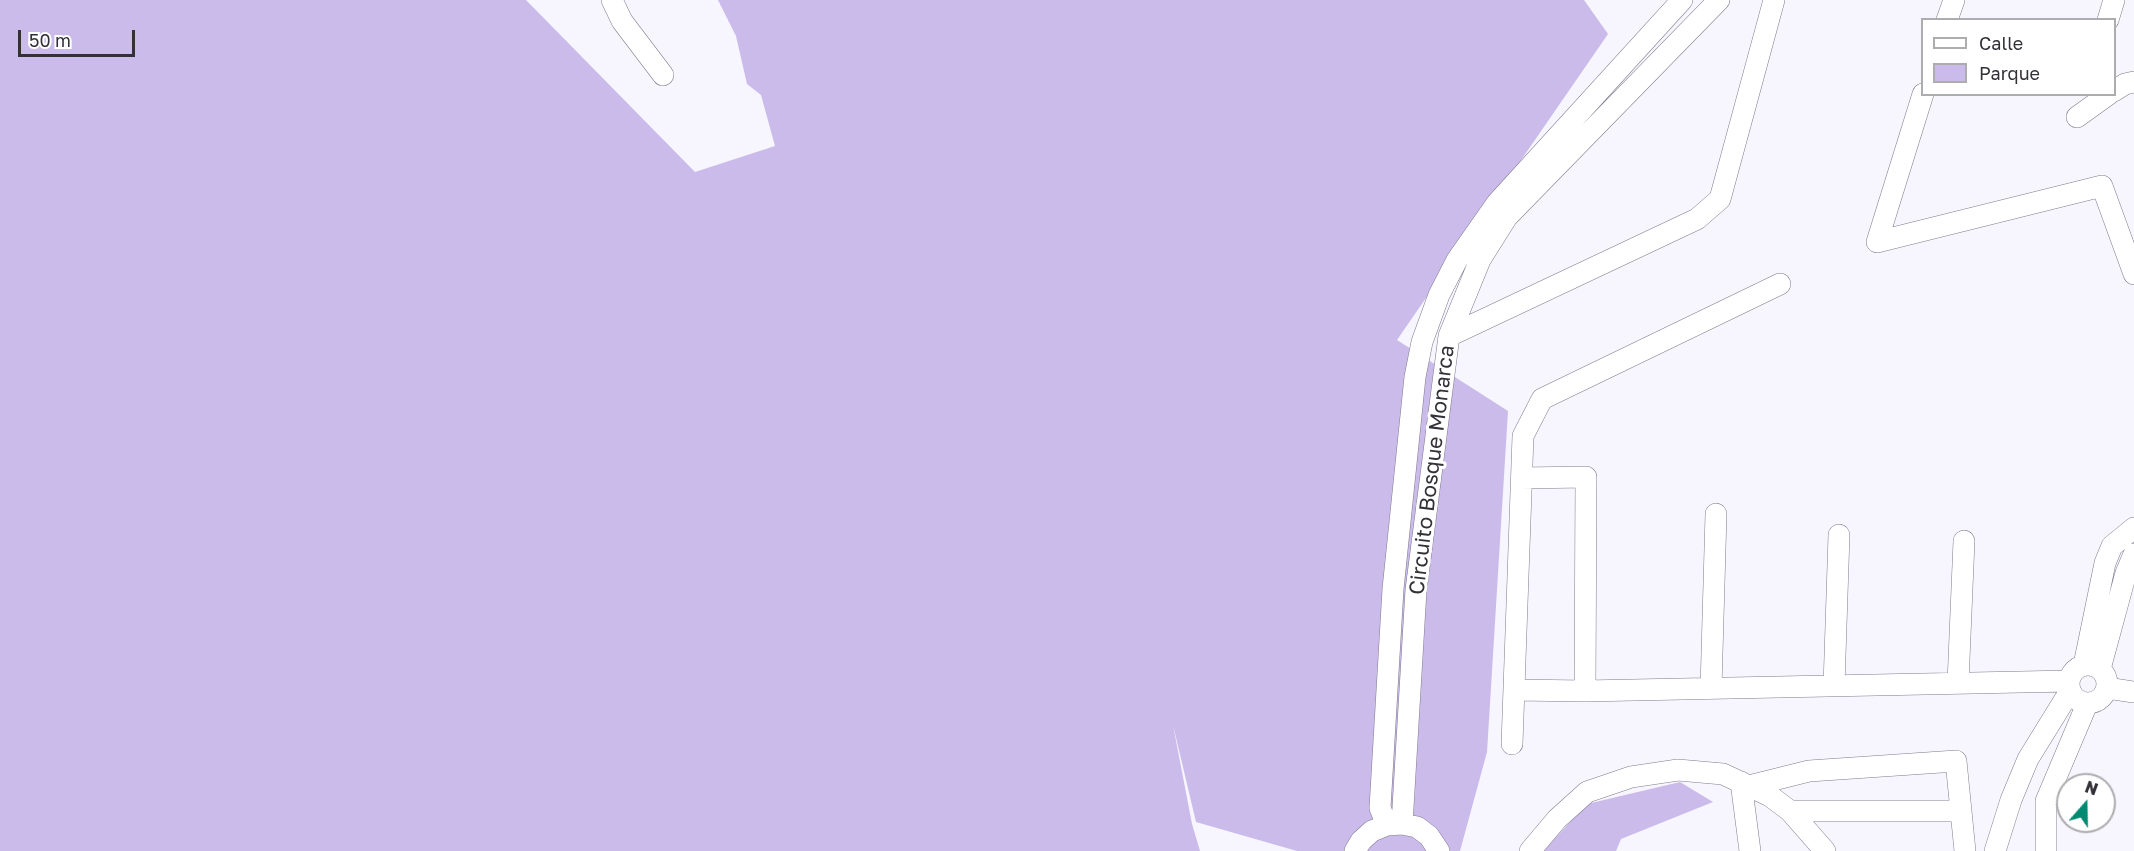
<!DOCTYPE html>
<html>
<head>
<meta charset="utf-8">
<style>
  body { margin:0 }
  #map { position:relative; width:2134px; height:851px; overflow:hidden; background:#f7f5fd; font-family:"Golos Text",sans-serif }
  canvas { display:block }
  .legend { position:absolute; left:1921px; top:18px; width:195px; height:78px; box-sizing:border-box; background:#fff; border:2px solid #adacaf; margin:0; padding:8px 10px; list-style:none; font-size:18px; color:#333038 }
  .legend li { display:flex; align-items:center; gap:12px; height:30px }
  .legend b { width:30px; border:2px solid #adacaf }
  .north { position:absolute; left:2056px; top:773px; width:60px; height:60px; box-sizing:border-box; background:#fff; border:2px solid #adacaf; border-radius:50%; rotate:20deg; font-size:16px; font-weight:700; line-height:24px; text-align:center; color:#333038 }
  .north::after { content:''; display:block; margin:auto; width:21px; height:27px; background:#008a71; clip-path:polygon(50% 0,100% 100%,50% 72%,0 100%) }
  .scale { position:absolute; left:18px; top:30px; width:117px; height:27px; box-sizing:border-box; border:3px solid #333038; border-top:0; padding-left:8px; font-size:18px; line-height:21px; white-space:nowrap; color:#333038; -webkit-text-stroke:4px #fff; paint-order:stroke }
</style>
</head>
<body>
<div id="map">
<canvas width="2134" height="851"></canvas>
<ul class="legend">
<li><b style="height:8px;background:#fff"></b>Calle</li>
<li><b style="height:16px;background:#cabbeb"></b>Parque</li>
</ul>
<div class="north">N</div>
<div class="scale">50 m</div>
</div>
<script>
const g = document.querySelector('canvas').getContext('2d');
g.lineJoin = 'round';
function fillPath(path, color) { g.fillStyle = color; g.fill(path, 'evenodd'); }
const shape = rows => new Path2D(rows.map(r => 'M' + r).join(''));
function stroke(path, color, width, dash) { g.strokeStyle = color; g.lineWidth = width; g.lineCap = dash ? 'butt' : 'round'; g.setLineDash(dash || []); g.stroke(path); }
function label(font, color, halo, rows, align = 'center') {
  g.font = font + ' "Golos Text",sans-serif'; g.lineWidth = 6; g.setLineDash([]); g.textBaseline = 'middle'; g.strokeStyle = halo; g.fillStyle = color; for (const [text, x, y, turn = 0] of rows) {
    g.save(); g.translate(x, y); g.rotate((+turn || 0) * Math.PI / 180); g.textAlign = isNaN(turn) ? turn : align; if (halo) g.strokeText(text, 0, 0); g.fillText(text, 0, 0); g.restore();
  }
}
const green = shape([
  [0,0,526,0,695,172,775,146,761,95,747,84,736,36,718,0,1584,0,1608,34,1397,340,1508,411,1487,752,1460,851,1297,851,1196,822,1173,725,1192,824,1200,851,0,851],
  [1680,782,1713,802,1621,839,1616,851,1543,851,1587,804]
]);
const minor = shape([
  [612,0,622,21,663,75],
  [1947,20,1954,0],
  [2108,20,2114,0],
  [2114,91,2125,84,2134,82],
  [1923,94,1877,242,2102,186,2134,274],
  [2077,117,2109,94],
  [1449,336,1697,219,1720,199,1774,0],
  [1522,478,1586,477,1585,691],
  '2069 684a19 19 0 1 1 38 0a19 19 0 1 1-38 0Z',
  [2084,665,2105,563,2112,546,2134,528],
  [2100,669,2126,573,2134,554],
  [1958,683,1964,541],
  [1834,686,1839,535],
  [1711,688,1716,514],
  [2107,688,2134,692],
  [1515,690,1585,691,2069,681],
  [1512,744,1523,436,1542,399,1780,284],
  [1741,782,1750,851],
  [1749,786,1809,771,1956,761,1965,851],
  [1790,811,1961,811],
  [1402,824,1416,590,1449,336,1480,260,1507,217,1719,0],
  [1387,825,1380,808,1393,589,1415,377,1422,342,1439,295,1457,260,1497,203,1682,0],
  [1355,851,1361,841,1372,831,1387,825,1402,824,1417,827,1429,836,1439,851],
  [1530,851,1557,819,1587,792,1631,777,1678,770,1723,774,1770,796,1790,811,1825,851],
  [1995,851,2011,800,2028,759,2070,691],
  [2046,851,2046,801,2087,704]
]);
const streetNames = [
  ["Circuito Bosque Monarca",1432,470,-83]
];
fillPath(green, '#cabbeb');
stroke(minor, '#817b8e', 22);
stroke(minor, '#fff', 21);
label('21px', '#333038', '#fff', streetNames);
</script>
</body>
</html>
